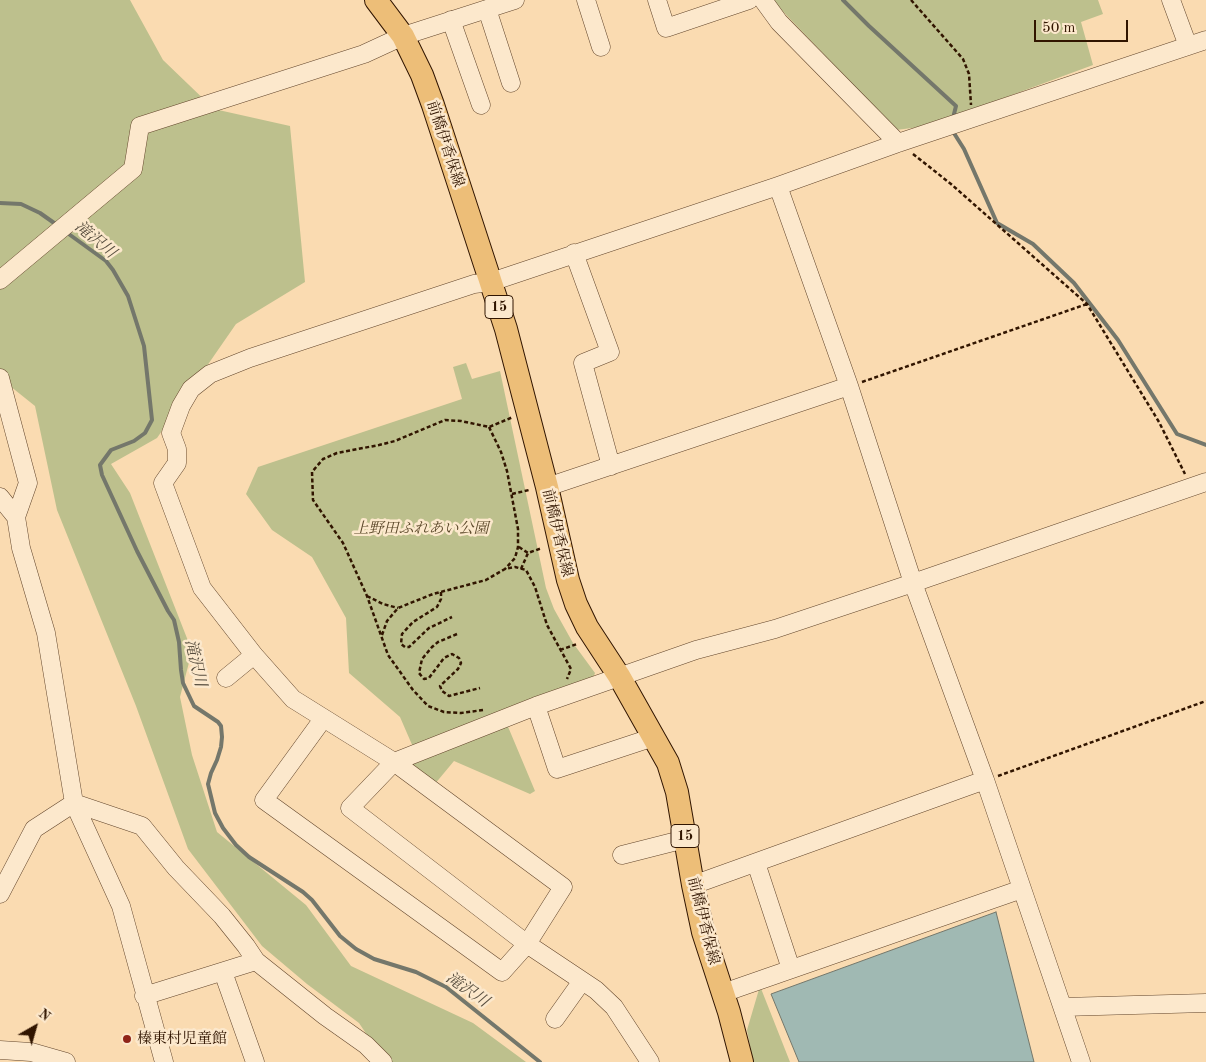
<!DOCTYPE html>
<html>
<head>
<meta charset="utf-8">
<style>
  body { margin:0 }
  #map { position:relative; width:1206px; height:1062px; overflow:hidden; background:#fadbb1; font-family:"Old Standard TT",serif }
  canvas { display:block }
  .north { position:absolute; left:10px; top:1002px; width:50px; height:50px; -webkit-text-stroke:4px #fce8cc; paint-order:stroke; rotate:38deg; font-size:14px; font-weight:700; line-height:20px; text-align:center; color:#311500 }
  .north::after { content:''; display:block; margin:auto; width:18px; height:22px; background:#311500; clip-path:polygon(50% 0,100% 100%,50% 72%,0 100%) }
  .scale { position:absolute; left:1034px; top:20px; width:94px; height:22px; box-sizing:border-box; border:2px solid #311500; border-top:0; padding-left:6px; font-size:15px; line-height:18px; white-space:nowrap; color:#311500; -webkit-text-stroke:4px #fce8cc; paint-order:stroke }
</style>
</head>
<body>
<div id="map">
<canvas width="1206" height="1062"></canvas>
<div class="north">N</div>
<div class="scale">50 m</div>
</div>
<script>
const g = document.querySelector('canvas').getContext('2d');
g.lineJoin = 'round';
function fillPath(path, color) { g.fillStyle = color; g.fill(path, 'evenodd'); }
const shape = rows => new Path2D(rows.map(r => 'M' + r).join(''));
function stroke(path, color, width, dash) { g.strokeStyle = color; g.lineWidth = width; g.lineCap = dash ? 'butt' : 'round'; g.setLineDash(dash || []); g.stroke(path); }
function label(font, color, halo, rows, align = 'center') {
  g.font = font + ' "Old Standard TT","Noto Serif JP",serif'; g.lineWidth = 5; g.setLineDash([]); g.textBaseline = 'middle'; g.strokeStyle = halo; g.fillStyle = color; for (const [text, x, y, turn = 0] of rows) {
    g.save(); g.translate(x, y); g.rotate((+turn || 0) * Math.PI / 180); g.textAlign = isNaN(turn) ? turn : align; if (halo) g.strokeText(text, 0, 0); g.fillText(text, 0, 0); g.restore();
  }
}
const green = shape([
  [0,0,130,0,163,60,214,109,290,126,305,282,236,324,157,438,111,464,130,493,192,651,180,697,192,755,217,832,306,905,351,966,473,1023,526,1062,388,1062,377,1050,359,1023,307,984,262,946,188,849,136,706,57,510,35,406,0,378],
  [772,0,1098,0,1103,14,1081,22,1093,65,928,126,896,130],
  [466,363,472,379,500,371,546,588,554,609,573,643,595,673,593,678,501,710,535,791,530,794,454,761,434,785,405,763,413,747,400,717,349,673,346,618,312,557,272,530,246,494,258,467,462,399,453,367],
  [760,986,790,1062,753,1062,747,1030]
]);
const water = shape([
  [996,912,1034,1062,799,1062,771,994,996,912]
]);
const stream = shape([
  [843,0,869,26,956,106,953,118],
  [952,130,964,149,997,223,1033,244,1074,283,1118,340,1177,434,1206,445],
  [0,203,21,204,40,213,57,225],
  [66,232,106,261,113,270,128,296,144,346,152,420,145,433,134,441,111,450,100,465,102,475,137,551,168,611,174,620,179,642,181,670,183,683,194,706,218,722,221,726,222,737,221,747,217,760,211,773,208,784,215,813,223,828,236,845,249,857,303,892,312,900,340,936,356,949,374,959,416,972,446,987,540,1062]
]);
const path = shape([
  [911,0,963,59,969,74,971,105],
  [913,154,951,184,1087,304,1159,422,1185,474],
  [862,382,1087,304],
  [489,427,501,452,507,471,518,529,518,547,515,558,505,569],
  [512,494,529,490],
  [519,547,528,553,542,548],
  [521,569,528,553],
  [441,592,441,599,437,607,413,622,402,634,401,644,405,647,409,647,429,628,452,617],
  [367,596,383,604,398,608],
  [457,634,438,642,432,647,422,659,419,673,424,679,429,678,444,658,452,654,459,658,461,663,458,669,440,686,442,691,449,696,480,688],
  [382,635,387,621,398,608,433,594,486,580,505,569,515,567,526,570,535,587,547,625,571,669,567,679],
  [560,650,577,644],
  [483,710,461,713,444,712,428,706,413,690,388,655,367,596,343,543,313,500,312,472,323,459,337,453,379,445,395,441,445,420,461,421,489,427,513,417],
  [998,776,1206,701]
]);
const minor = shape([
  [586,0,601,47],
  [657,0,666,28,749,0],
  [763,0,779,22,898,143],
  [1171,0,1188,46],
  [487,9,511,83],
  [451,20,481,105],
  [778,186,849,386,913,583,985,780,1081,1062],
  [574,253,610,352,583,363,611,466],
  [0,280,133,169,140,126,364,54,403,36,515,0],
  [0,378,28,483,16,517],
  [547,487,849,386],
  [0,497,16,517,21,548,46,633,74,803,121,906,164,1062],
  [226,678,254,655],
  [536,706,557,769,654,737],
  [323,719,264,800,502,972,527,944,563,887,394,762,293,699,254,655,202,588,163,483,177,463,177,449,171,433,181,406,191,389,210,374,250,358,474,284,491,282,778,186,898,143,1206,40],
  [74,803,142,826,176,868,222,916,246,946,256,961,325,1016,366,1045,383,1062],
  [622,855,685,839],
  [756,863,791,969],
  [693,885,985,780],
  [0,894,34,829,74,803],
  [223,972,255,1062],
  [723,993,1022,889],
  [144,996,256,961],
  [1063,1007,1206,1003],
  [555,1019,582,981],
  [0,1050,31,1052,66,1062],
  [650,1062,614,1007,596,990,527,944,350,808,394,762,536,706,696,650,775,629,913,583,1206,482]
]);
const major = shape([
  [376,0,403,36,422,75,433,105,506,329,547,487,568,580,576,604,587,627,619,676,668,763,677,792,693,885,703,932,729,1012,742,1062]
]);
const markers = [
  [127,1039,5,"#8f2418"]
];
const shields = [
  [499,307,28],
  [685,836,28]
];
const shieldNames = [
  ["15",499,307],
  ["15",685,836]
];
const streetNames = [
  ["前橋伊香保線",445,144,72],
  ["前橋伊香保線",557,533,77],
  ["前橋伊香保線",703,921,76]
];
const parkNames = [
  ["上野田ふれあい公園",421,529]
];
const poiNames = [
  ["榛東村児童館",137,1039]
];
const waterNames = [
  ["滝沢川",95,240,40],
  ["滝沢川",195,663,77],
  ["滝沢川",467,990,35]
];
fillPath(green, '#bdc08d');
fillPath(water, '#a0b9b3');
stroke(water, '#74776b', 1);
stroke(stream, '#74776b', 4);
stroke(minor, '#63462c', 19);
stroke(major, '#311500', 24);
stroke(path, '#311500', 2.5, [4, 2.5]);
stroke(minor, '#fce8cc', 18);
stroke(major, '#edbe78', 22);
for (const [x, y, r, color] of markers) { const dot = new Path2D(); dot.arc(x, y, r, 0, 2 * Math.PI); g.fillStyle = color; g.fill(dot); stroke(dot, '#fce8cc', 2); }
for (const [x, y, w] of shields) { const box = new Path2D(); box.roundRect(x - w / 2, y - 11.5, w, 23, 4); g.fillStyle = '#fce8cc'; g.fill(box); stroke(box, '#311500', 1); }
label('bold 14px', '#311500', null, shieldNames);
label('15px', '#311500', '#fce8cc', streetNames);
label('italic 15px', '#5b482a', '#fce8cc', parkNames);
label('15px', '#311500', '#fce8cc', poiNames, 'left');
label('italic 16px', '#584e3f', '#fce8cc', waterNames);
</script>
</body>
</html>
